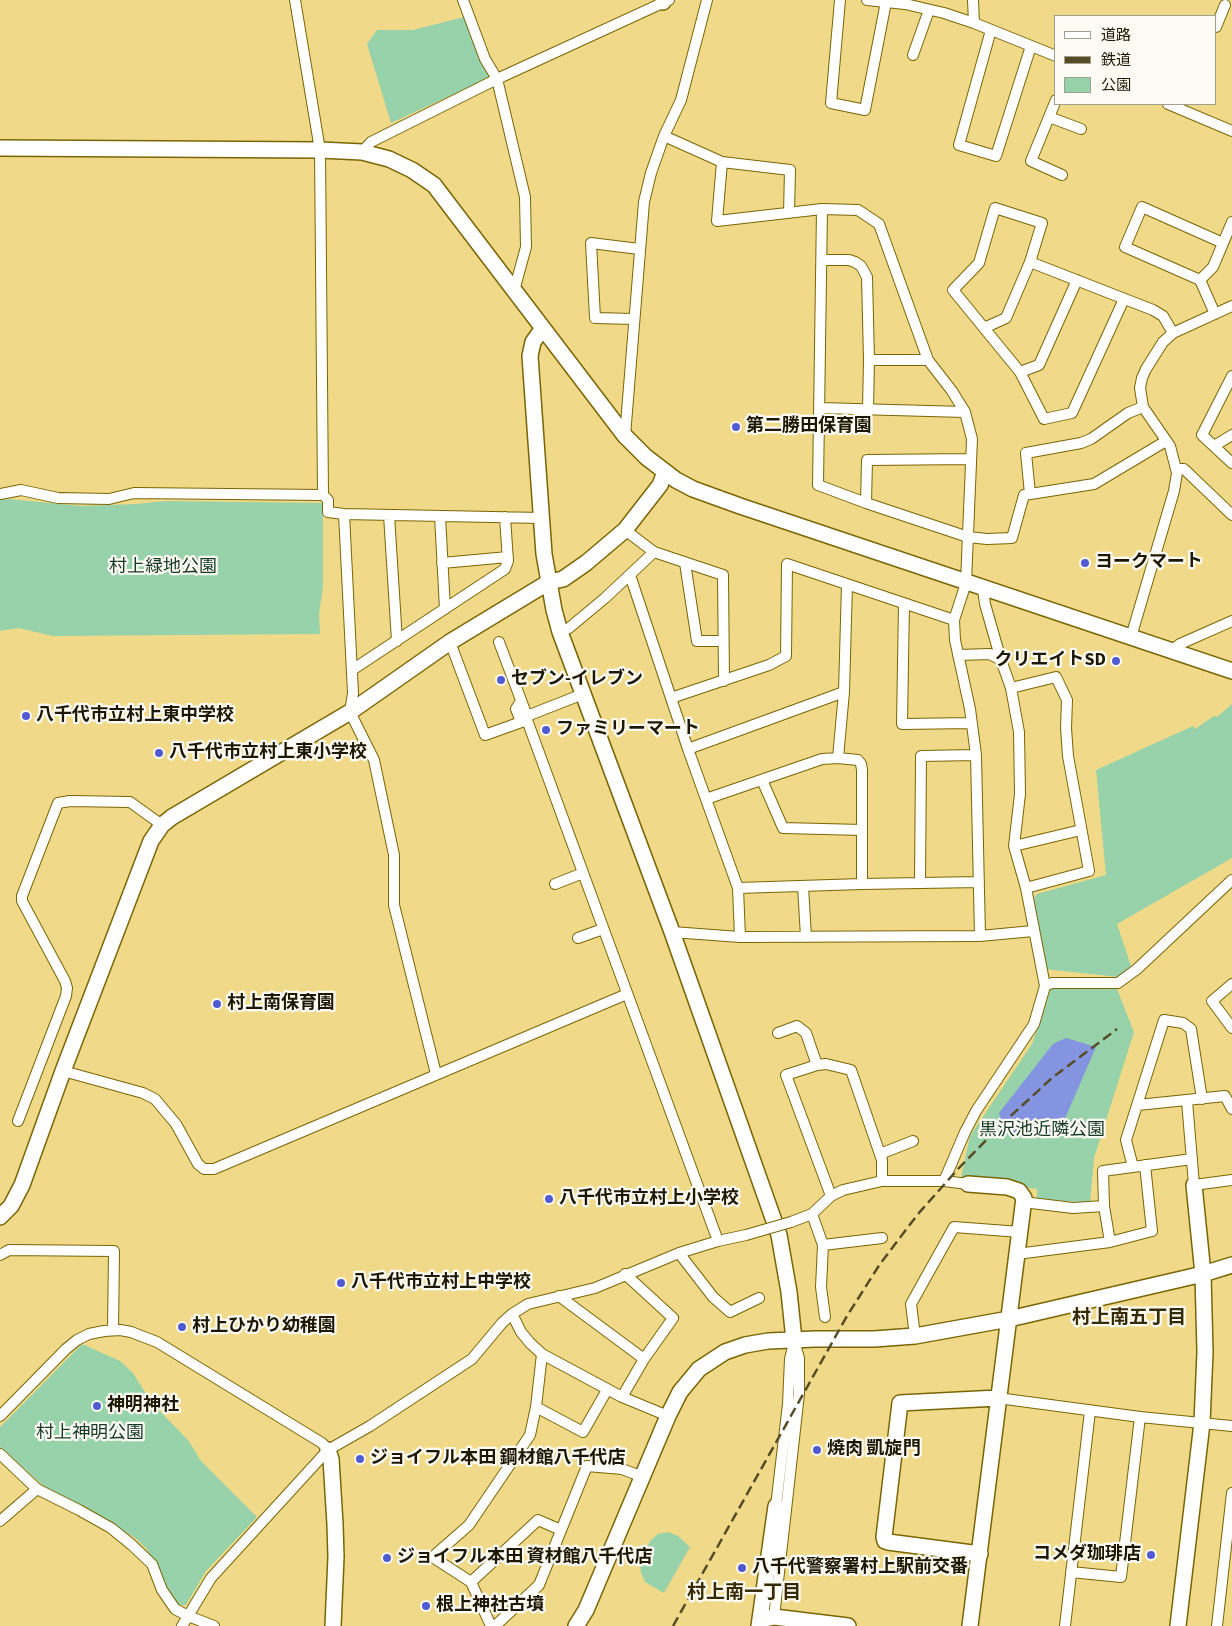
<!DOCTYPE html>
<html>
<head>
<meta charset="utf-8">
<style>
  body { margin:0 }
  #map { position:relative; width:1232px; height:1626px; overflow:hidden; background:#f0da89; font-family:"Source Sans 3","Noto Sans JP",sans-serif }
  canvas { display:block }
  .legend { position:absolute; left:1054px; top:15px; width:162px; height:90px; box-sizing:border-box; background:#fdfbf4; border:1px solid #a3a092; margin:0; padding:6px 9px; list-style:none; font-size:15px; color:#1d1700 }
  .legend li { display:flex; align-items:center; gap:10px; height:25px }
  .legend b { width:25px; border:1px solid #a3a092 }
</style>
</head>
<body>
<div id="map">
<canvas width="1232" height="1626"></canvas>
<ul class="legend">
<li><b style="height:6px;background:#fff"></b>道路</li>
<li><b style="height:6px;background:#564c25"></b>鉄道</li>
<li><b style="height:14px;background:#97d2aa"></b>公園</li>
</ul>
</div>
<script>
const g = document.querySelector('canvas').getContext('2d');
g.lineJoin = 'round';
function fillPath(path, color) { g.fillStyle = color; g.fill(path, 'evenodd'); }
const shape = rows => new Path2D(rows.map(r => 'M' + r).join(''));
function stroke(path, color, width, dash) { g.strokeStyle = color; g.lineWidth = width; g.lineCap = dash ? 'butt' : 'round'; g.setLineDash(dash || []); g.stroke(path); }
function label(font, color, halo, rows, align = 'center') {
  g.font = font + ' "Source Sans 3","Noto Sans JP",sans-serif'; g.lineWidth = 4.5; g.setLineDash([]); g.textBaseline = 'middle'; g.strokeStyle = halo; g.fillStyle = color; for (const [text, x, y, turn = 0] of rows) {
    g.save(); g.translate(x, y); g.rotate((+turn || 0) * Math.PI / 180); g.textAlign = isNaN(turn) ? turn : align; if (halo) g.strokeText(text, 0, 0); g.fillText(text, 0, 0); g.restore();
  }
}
const green = shape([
  [464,17,491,77,391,123,367,44,377,30,413,30],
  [9,499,81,506,136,504,165,501,323,503,323,587,319,614,320,634,53,636,18,628,0,631,0,500],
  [1232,704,1232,858,1117,924,1132,969,1119,977,1044,969,1032,901,1037,894,1106,875,1096,770,1193,726,1195,729,1214,716,1217,717],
  [1051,988,1117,989,1134,1032,1094,1158,1090,1203,1037,1199,1037,1189,961,1178,970,1136,1032,1044],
  [82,1344,120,1361,133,1373,151,1402,188,1440,201,1461,257,1517,206,1571,186,1605,176,1605,156,1564,146,1548,134,1537,48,1490,0,1447,0,1427],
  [668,1532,678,1536,690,1547,664,1593,645,1582,641,1573,640,1565,650,1541,658,1534]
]);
const water = shape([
  [1066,1038,1096,1047,1066,1116,1054,1132,1005,1134,999,1113,1053,1044]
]);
const street = shape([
  [295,0,320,150,323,495,328,500,328,512,344,514,541,518],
  [463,0,485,59,497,79,525,197,526,247,514,291],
  [840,0,831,103,865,110,886,2],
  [867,0,905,4,944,13,974,23,1056,56],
  [973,0,974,23],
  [1216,27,1225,5],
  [991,30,959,145,996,156,1031,46],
  [913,55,929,10],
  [1056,100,1031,161,1062,175],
  [1168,104,1232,131],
  [1049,117,1081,129],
  [664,136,722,162,790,170,789,213],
  [362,152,371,142,497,79,669,0],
  [722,162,717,221,822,209,858,210,879,224,928,360,952,391,965,412,972,439,966,583,954,620,955,640,970,709,976,755,980,936],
  [822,209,818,485,866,503,968,537,987,539,1012,538,1024,495,1094,484,1166,441],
  [822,260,849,260,855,262,861,266,867,277,869,360,928,360],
  [1030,262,1153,310,1163,316,1173,333],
  [1200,280,1213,267,1232,222],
  [1215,314,1200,280,1125,247,1142,207,1223,243],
  [634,319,595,318,591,243,639,249],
  [984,328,1006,318,1030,262,1042,223,995,208,979,263,953,290,1020,372,1044,419,1072,413,1124,299],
  [1020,372,1039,365,1077,280],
  [1232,376,1202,435,1232,463],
  [820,408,965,412],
  [868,409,869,360],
  [625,436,644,202,651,173,664,136,681,100,707,0],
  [1214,446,1232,435],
  [1176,469,1184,469,1232,515],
  [0,494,21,490,58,498,109,499,134,493,323,495],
  [1030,494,1026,453,1081,443,1091,439,1128,413,1143,407],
  [866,503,867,460,971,459],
  [344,514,353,693,350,712,374,760,394,855,394,905,436,1074],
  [389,515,397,641],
  [440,516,445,609],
  [625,530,654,552,723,575,724,681],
  [442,563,508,557],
  [685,563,697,641,723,641],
  [630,575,688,749,738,888,740,937],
  [904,603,902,724,972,723],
  [560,632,569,628,605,598,654,552],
  [1131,637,1174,491,1177,473,1170,446,1143,407,1140,388,1142,378,1146,369,1163,342,1173,333,1232,306],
  [450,642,485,735,527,720,718,1241],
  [499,642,527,716,583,694],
  [1171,651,1180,644,1232,621],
  [958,655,990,654,1001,660],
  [352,670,505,569,508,561,505,517],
  [1011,688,1056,677,1067,700,1066,728,1068,756,1089,871,1026,888],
  [671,698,769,665,786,656,787,564,954,620],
  [521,722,516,709,521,701],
  [688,749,844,692],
  [838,758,844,692,847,584],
  [762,780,783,828,862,830],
  [706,799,822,759,838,758,858,760,861,764,862,770,862,884],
  [1014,846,1081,830],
  [920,883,921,756,976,755],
  [555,884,583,873],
  [803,886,806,937],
  [738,888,862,884,979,882],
  [672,932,740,937,980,936,1033,931],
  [578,938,603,929],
  [1232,984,1212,1001,1232,1028],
  [1045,986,1052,983,1118,983,1137,969,1232,880],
  [778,1033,797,1026,806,1033,817,1065],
  [63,1071,143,1093,155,1099,176,1124,198,1164,204,1169,214,1169,627,994],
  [1187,1101,1194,1185,1232,1180],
  [1138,1105,1225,1096,1232,1109],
  [18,1121,66,996,67,988,65,981,22,901,22,896,58,803,70,801,130,802,162,825],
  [880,1154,913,1141],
  [1133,1167,1126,1140,1164,1020,1183,1023,1191,1029,1202,1099],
  [944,1181,965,1132,976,1111,1034,1024,1045,986,1026,888,1014,846,1020,794,1019,732,1011,688,1001,660,985,604,983,589],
  [831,1196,786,1075,817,1065,826,1064,851,1070,882,1160,882,1181],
  [1023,1202,1073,1208,1104,1206],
  [812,1214,823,1245,821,1287,825,1317],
  [791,1222,812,1214,831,1196,843,1190,882,1181,944,1181,968,1184],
  [1110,1242,1104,1206,1103,1171,1192,1159],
  [823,1245,882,1238],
  [679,1253,713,1297,730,1312,759,1298],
  [1017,1254,1110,1242,1152,1231,1145,1165],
  [0,1255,9,1250,114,1251,113,1330],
  [559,1296,644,1359],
  [512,1314,521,1332,530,1343,542,1354,622,1397,668,1416],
  [915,1336,911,1304,954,1227,1020,1232],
  [622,1397,644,1359,673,1318,625,1274],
  [998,1398,1140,1417,1232,1426],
  [536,1407,583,1432,607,1390],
  [0,1416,66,1349,77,1340,89,1334,104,1331,120,1330,131,1332,157,1342,322,1443,328,1450],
  [0,1454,37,1489,79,1510,111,1528,132,1545,152,1564,162,1590,175,1609,188,1616,214,1626],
  [776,1506,788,1404,790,1359,794,1343],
  [0,1521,37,1489],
  [1071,1572,1121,1577,1140,1417],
  [471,1582,538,1520,561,1530],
  [774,1617,799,1394,799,1358,794,1340],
  [182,1626,211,1578,328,1450,370,1426,472,1359,502,1323,512,1314,528,1304,595,1288,679,1253,718,1241,746,1235],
  [491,1626,471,1582,434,1558,436,1554,469,1525,530,1435,536,1407,542,1354],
  [495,1626,539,1585,587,1466,622,1469,643,1477],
  [1065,1626,1090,1411],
  [1217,1626,1232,1493]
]);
const secondary = shape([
  [663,0,663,2],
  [0,148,320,150,362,152,389,159,412,170,434,185,625,436,646,457,676,480,693,489,740,506,1232,671],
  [543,328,533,342,530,356,544,554,554,610,560,632,672,932,779,1235,789,1292,794,1340],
  [968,1184,1007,1187,1019,1191,1024,1198,970,1626],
  [0,1217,11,1206,22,1185,63,1071,151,841,162,825,172,817,350,712,450,642,549,582,563,579,586,563,625,530,660,485,665,472],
  [328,1450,331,1459,335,1524,336,1557,333,1626],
  [980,1554,888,1542,885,1541,884,1537,900,1403,998,1398],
  [760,1620,774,1617,848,1626],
  [576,1626,586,1610,668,1416,680,1392,699,1369,725,1352,745,1345,768,1341,815,1339,874,1339,915,1336,1009,1319,1203,1274,1232,1265],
  [759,1626,776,1506],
  [1178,1626,1202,1423,1205,1352,1203,1274,1194,1185]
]);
const rail = shape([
  [673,1626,847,1316,880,1264,918,1214,958,1169,1002,1124,1052,1078,1117,1029]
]);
const streetBridge = shape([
  [746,1235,791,1222]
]);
const markers = [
  [736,427,5,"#505bd1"],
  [1085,563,5,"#505bd1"],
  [1116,661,5,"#505bd1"],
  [501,680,5,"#505bd1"],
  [26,716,5,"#505bd1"],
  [546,730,5,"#505bd1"],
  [159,753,5,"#505bd1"],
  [217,1004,5,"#505bd1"],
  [549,1199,5,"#505bd1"],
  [341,1283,5,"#505bd1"],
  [182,1327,5,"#505bd1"],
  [97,1406,5,"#505bd1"],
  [817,1450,5,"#505bd1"],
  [360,1459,5,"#505bd1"],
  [1151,1555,5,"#505bd1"],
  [387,1558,5,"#505bd1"],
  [742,1568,5,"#505bd1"],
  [426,1606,5,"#505bd1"]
];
const poiNames = [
  ["第二勝田保育園",746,427],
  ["ヨークマート",1095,563],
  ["クリエイトSD",1106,661,"right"],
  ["セブン-イレブン",511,680],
  ["八千代市立村上東中学校",36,716],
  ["ファミリーマート",556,730],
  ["八千代市立村上東小学校",169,753],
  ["村上南保育園",227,1004],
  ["八千代市立村上小学校",559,1199],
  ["八千代市立村上中学校",351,1283],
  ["村上ひかり幼稚園",192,1327],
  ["神明神社",107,1406],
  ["焼肉 凱旋門",827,1450],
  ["ジョイフル本田 鋼材館八千代店",370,1459],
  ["コメダ珈琲店",1141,1555,"right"],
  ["ジョイフル本田 資材館八千代店",397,1558],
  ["八千代警察署村上駅前交番",752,1568],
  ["根上神社古墳",436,1606]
];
const parkNames = [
  ["村上緑地公園",163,568],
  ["黒沢池近隣公園",1042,1131],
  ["村上神明公園",90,1434]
];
const neighbourhoodNames = [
  ["村上南五丁目",1129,1319],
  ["村上南一丁目",744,1594]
];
fillPath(green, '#97d2aa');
fillPath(water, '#8494e1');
stroke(street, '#7a6505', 12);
stroke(secondary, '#7a6505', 18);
stroke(street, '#fff', 10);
stroke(secondary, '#fff', 15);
stroke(rail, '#564c25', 2.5, [10, 5]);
stroke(streetBridge, '#7a6505', 12, []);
stroke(streetBridge, '#fff', 10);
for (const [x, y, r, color] of markers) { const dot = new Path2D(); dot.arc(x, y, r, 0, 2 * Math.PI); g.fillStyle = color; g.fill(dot); stroke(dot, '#fdfbf4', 2); }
label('bold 18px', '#1d1700', '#fdfbf4', poiNames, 'left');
label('18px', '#153a24', '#fdfbf4', parkNames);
label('bold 19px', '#362b00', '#fdfbf4', neighbourhoodNames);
</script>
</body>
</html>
